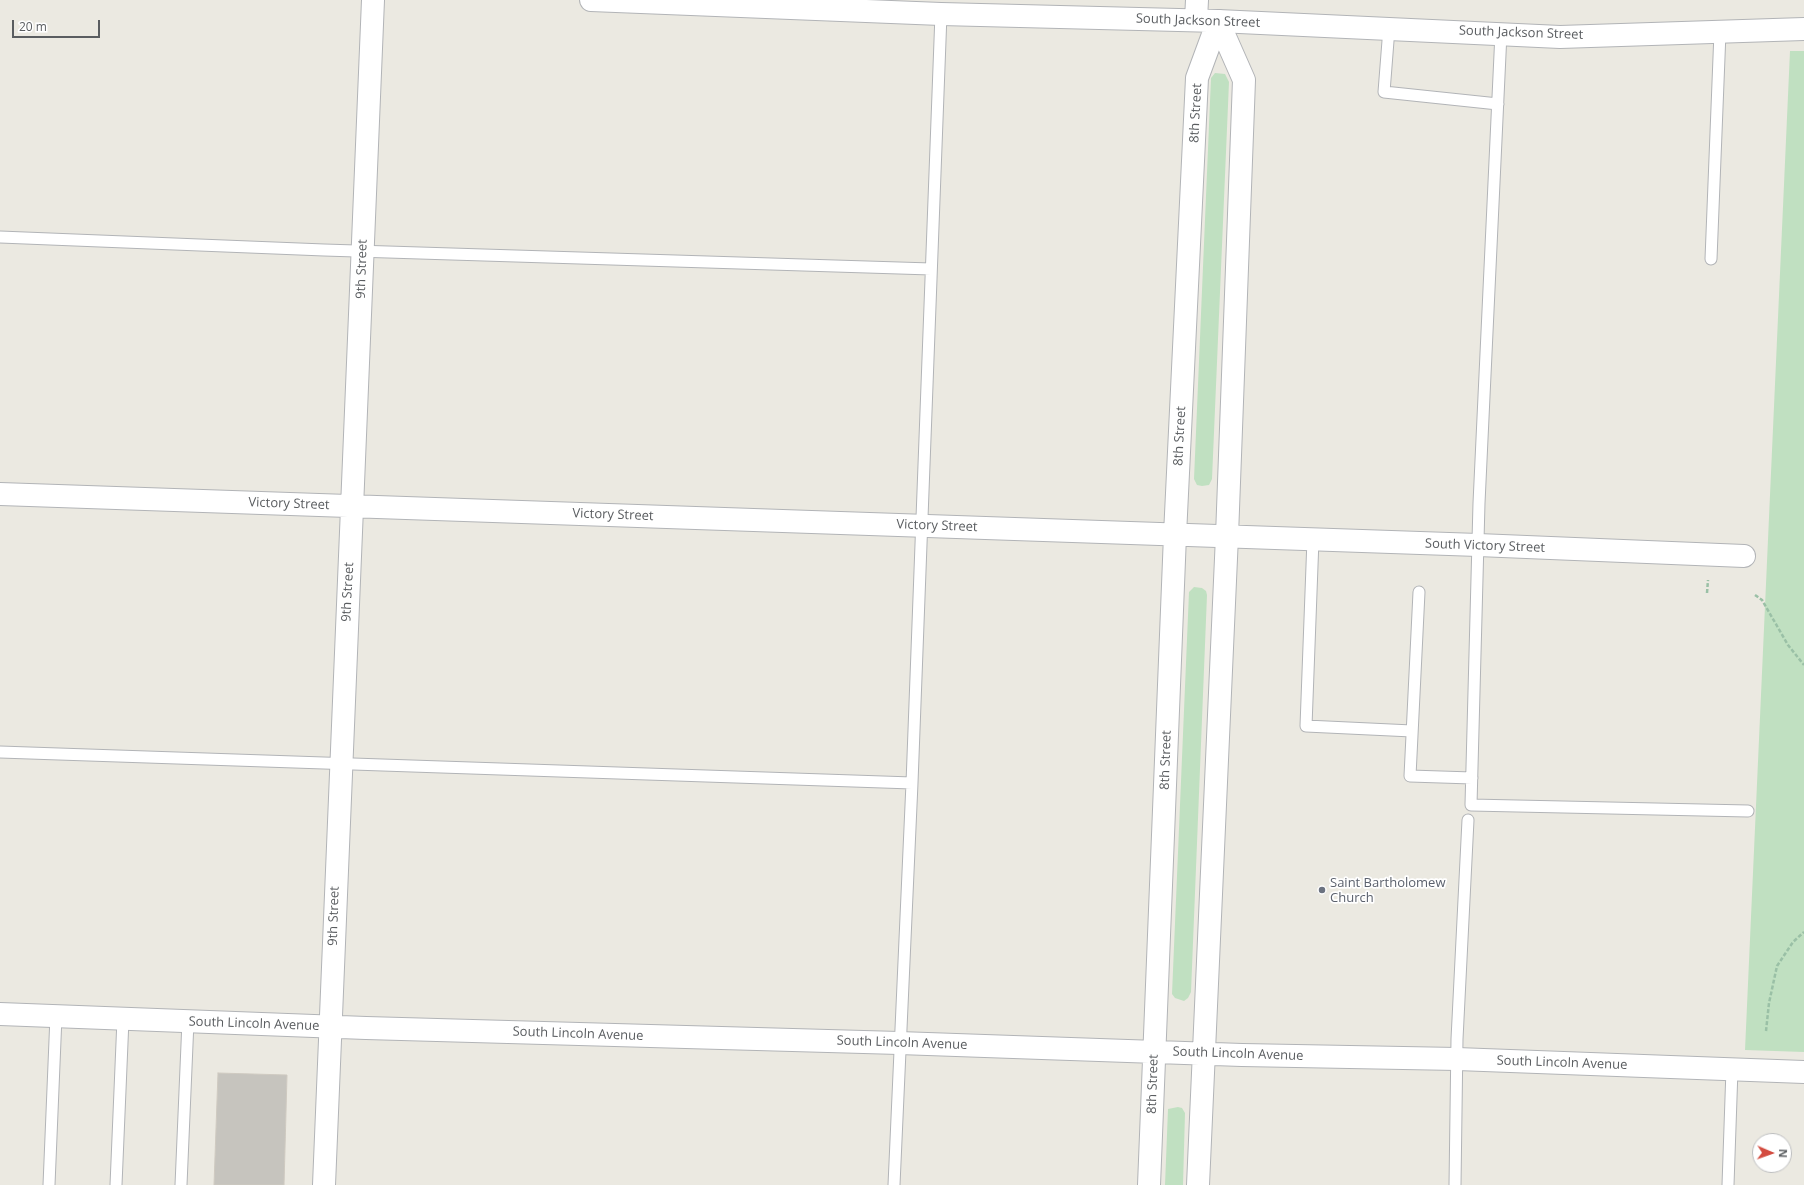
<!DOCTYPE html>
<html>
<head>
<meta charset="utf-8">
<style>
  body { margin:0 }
  #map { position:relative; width:1804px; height:1185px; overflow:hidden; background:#ebe9e1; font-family:"Open Sans",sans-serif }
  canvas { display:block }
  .north { position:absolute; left:1752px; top:1133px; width:40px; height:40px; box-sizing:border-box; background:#fff; border:1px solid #bdbebf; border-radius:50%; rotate:92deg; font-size:11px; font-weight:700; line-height:16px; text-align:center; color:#5a5d60 }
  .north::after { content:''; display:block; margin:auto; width:14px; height:18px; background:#d34c40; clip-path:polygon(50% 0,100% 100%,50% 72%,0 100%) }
  .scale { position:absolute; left:12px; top:20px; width:88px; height:18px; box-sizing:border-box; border:2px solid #5a5d60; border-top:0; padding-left:5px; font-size:12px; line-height:14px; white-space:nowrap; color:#5a5d60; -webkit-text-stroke:3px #fff; paint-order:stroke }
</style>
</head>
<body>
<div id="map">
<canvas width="1804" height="1185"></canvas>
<div class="north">N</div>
<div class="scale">20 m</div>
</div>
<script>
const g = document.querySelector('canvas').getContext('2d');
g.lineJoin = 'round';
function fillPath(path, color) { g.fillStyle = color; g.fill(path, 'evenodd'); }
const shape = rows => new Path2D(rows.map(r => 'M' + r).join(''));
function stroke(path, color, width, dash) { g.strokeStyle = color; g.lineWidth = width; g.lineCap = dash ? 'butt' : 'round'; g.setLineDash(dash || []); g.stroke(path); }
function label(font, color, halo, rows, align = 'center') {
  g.font = font + ' "Open Sans",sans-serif'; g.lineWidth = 3.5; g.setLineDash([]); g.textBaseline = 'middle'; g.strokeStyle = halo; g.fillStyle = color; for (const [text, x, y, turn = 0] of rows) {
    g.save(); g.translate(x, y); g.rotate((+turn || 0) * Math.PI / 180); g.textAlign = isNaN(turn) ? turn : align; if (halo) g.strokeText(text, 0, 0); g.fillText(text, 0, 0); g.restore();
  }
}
const green = shape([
  [1790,51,1804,51,1804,1052,1745,1050],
  [1215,73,1225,74,1229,82,1212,479,1209,485,1202,486,1197,485,1194,479,1211,78],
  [1194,587,1202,588,1206,591,1207,595,1191,992,1188,998,1184,1001,1175,998,1172,994,1189,592],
  [1178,1107,1182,1108,1185,1113,1183,1185,1165,1185,1168,1109]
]);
const building = shape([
  [218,1073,287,1075,284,1185,214,1185,218,1073]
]);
const path = shape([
  [1707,593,1708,580],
  [1755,595,1762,600,1788,645,1804,665],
  [1766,1031,1769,1003,1777,966,1793,942,1804,932]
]);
const service = shape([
  [1389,28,1384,92,1498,104],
  [1501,33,1479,503,1471,805,1748,811],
  [0,237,324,250,931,269],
  [1711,259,1720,32],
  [1313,539,1306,726,1412,731],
  [1419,592,1410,776,1472,778],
  [0,752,912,783],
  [49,1185,56,1016],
  [116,1185,123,1019],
  [181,1185,188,1021],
  [894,1185,912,783,941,14],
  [1455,1185,1457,1039,1468,820],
  [1728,1185,1732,1069]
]);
const minor = shape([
  [591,0,941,14,1218,21],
  [1196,20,1197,0],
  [0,494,1478,545,1744,556],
  [0,1014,366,1028,899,1043,1242,1055,1457,1059,1804,1072],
  [324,1185,373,0],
  [1149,1185,1175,535,1197,78,1218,21],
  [1198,1185,1227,536,1244,80,1218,21]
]);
const tertiary = shape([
  [1218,21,1560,37,1804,29]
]);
const markers = [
  [1322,890,4,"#6b7280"]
];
const streetNames = [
  ["South Jackson Street",1198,21,2],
  ["South Jackson Street",1521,33,2],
  ["8th Street",1196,113,-87],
  ["9th Street",362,269,-88],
  ["8th Street",1180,436,-87],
  ["Victory Street",289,504,2],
  ["Victory Street",613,515,2],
  ["Victory Street",937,526,2],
  ["South Victory Street",1485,546,2],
  ["9th Street",348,592,-87],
  ["8th Street",1166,760,-88],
  ["9th Street",334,916,-88],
  ["South Lincoln Avenue",254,1024,2],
  ["South Lincoln Avenue",578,1034,2],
  ["South Lincoln Avenue",902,1043,2],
  ["South Lincoln Avenue",1238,1054,2],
  ["South Lincoln Avenue",1562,1063,2],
  ["8th Street",1153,1084,-88]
];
const worshipNames = [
  ["Saint Bartholomew",1330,883],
  ["Church",1330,898]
];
fillPath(green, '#c0e0c1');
fillPath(building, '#c6c4be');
stroke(building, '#cfcac1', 1);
stroke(service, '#b2b4b7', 13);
stroke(minor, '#b2b4b7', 24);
stroke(tertiary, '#b2b4b7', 24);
stroke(path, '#9ac0a6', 2.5, [4, 2]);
stroke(service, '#fff', 11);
stroke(minor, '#fff', 22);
stroke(tertiary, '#fff', 22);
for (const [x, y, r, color] of markers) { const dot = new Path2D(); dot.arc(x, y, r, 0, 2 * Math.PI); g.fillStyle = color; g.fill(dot); stroke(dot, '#fff', 1.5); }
label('13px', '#5a5d60', '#fff', streetNames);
label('13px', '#5b616d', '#fff', worshipNames, 'left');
</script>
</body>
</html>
